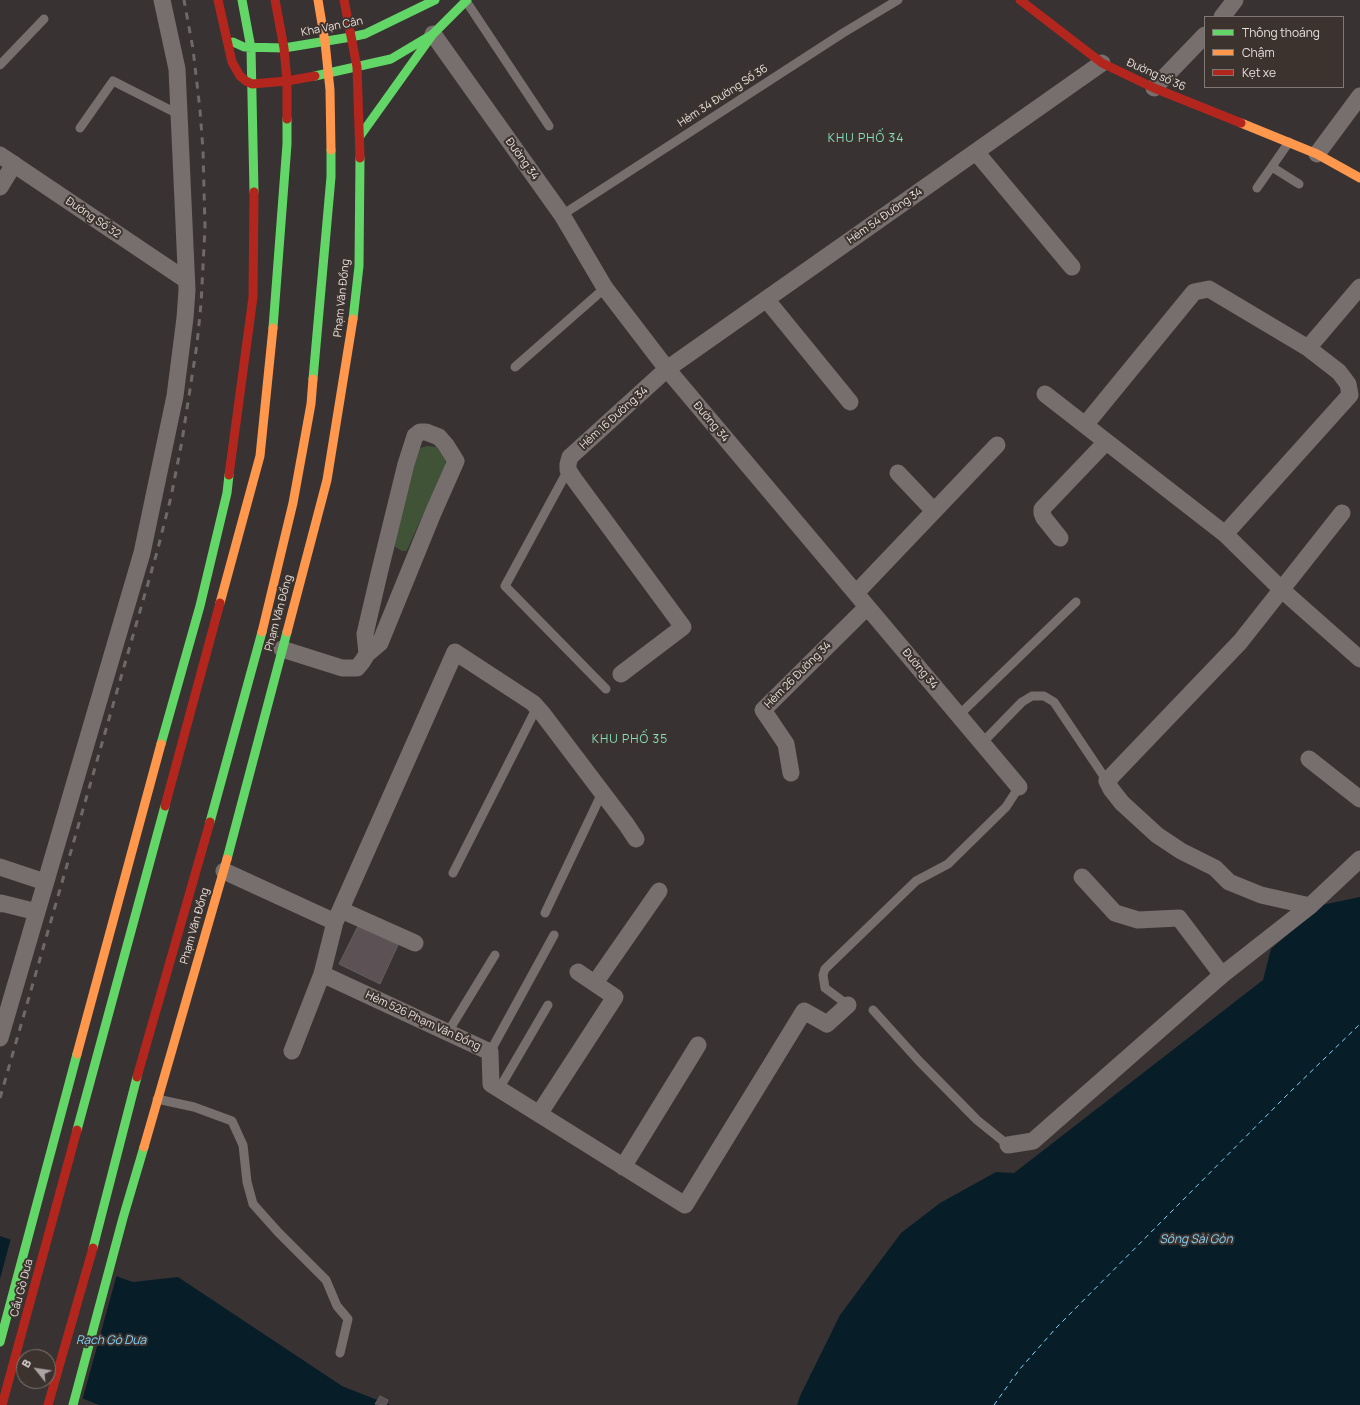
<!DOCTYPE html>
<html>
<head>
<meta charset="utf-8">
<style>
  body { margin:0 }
  #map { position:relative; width:1360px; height:1405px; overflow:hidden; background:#383332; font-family:Manrope,sans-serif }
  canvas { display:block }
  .legend { position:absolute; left:1204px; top:16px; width:140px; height:72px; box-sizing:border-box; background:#3c322e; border:1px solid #807874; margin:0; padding:5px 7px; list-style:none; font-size:12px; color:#e7e1de }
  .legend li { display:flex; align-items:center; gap:8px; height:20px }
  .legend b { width:20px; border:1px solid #807874 }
  .north { position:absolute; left:16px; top:1349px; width:40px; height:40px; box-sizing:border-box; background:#3c322e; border:1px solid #807874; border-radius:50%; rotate:300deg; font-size:11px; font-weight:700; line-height:16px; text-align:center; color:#e7e1de }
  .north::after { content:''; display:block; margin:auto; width:14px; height:18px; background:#aaa4a2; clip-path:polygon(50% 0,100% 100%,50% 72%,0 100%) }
</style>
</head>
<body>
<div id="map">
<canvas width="1360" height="1405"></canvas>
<ul class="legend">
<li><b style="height:5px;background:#63d668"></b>Thông thoáng</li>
<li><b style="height:5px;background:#ff974d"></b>Chậm</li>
<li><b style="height:5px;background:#b3261e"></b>Kẹt xe</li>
</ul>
<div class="north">B</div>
</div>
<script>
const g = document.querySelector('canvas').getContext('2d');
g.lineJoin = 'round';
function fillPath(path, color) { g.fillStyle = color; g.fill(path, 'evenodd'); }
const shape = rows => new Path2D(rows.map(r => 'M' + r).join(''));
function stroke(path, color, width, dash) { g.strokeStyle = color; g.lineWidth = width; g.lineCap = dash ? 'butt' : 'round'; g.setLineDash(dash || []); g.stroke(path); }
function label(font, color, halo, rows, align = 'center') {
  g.font = font + ' Manrope,sans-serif'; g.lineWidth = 4; g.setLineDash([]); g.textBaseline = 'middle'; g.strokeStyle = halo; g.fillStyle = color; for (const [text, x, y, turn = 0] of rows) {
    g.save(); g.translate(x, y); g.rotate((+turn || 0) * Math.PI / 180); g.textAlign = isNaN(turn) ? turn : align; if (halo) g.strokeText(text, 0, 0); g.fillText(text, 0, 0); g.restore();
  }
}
const green = shape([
  [428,446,436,447,442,453,446,459,445,465,408,548,406,551,402,551,394,546,413,464,420,448]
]);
const water = shape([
  [1360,897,1360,1405,797,1405,800,1396,840,1315,901,1233,940,1203,996,1172,1014,1173,1263,980,1271,949,1322,905],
  [0,1236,133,1282,178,1277,342,1386,390,1405,99,1405,39,1381,48,1381,48,1357,24,1357,0,1365]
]);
const pier = shape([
  [11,1238,117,1274,82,1401,37,1382,37,1381,48,1381,48,1357,24,1357,24,1377,0,1368,0,1279]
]);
const ferry = shape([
  [994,1405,1019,1370,1056,1328,1290,1092,1360,1024]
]);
const building = shape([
  [358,926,398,945,380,984,339,964,358,926],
  [380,1396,388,1400,386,1405,375,1404,380,1396]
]);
const lane = shape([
  [466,1,549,126],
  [0,65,44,19],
  [80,128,113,81,178,114],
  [1272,167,1299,184],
  [1257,188,1289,142],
  [562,215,843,33,898,0],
  [515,367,605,288],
  [568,470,505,586,606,689],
  [959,715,1076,602],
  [982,743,1022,702,1032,696,1044,696,1054,702,1107,781],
  [453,873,537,707],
  [545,913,602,793],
  [848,1005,825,988,823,975,825,969,916,881,948,864,1006,807,1019,787],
  [873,1010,919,1061,977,1120,1008,1145],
  [448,1032,495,955],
  [490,1052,554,935],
  [499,1089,548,1005],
  [157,1099,194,1107,232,1121,243,1145,247,1182,253,1204,278,1232,326,1280,337,1306,348,1319,340,1353]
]);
const street = shape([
  [1222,17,1235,0],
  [433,34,562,215,605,288,667,369,1019,787],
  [1154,88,1205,35],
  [976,152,1072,267],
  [1317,154,1360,96],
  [0,155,186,280],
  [0,187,14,164],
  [766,299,850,402],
  [1308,348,1360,287],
  [1045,394,1225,534,1282,590,1360,659],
  [1090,419,1194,292,1209,289,1308,348,1339,372,1348,384,1350,395,1225,534],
  [898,473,934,511],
  [1060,538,1044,518,1042,513,1042,509,1106,442],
  [856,593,997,445],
  [282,649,342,668,357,668,362,662,367,654,380,643,433,513,456,461,446,445,439,437,426,432,420,432,415,436,406,464,379,574,365,634,367,654],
  [621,674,683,627,574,479,568,470,568,464,570,457,667,369,1102,63],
  [1309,759,1360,799],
  [791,773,786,744,763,710,867,607],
  [0,867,45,882],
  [224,871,335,922,322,974,490,1052,491,1084,685,1205,804,1011,827,1024,848,1005],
  [1082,877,1115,913,1138,920,1179,918,1222,975],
  [0,904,1,903,37,912],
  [1310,906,1261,895,1229,882,1215,868,1181,851,1157,835,1122,803,1111,789,1107,781,1240,642,1342,513],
  [341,910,415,943],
  [335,922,455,652,533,703,542,713,626,824,636,839],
  [595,983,659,891],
  [0,1038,142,553,175,396,185,318,187,290,177,69,162,0],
  [292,1051,322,974],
  [539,1114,615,997,578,972],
  [1008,1145,1033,1141,1222,975,1310,906,1360,859],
  [623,1167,698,1045]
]);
const fast = shape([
  [242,0,251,48,254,192],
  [434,0,435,0],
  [233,42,244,47,284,48,351,37,365,34,435,0],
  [315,76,391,59,433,34],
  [360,136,433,34,467,0],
  [353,319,359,266,360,158],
  [273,328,287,144,287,119],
  [313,379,331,177,331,150],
  [161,744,200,606,227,493,229,475],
  [210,822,262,632],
  [227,859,287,632],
  [77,1130,165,806],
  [93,1248,137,1077],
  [0,1342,77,1054],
  [73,1405,123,1218,144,1147]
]);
const slow = shape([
  [318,0,325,42,330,90,331,150],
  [1241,123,1317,154,1360,178],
  [220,603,260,456,273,328],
  [262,632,293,503,311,404,313,379],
  [287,632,327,480,353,319],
  [77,1054,161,744],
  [144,1147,227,859]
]);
const jam = shape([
  [218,0,232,62,240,76,246,81,252,84,287,81,315,76],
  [275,0,284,48,287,81,287,119],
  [344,0,357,67,360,158],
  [1020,0,1102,63,1154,88,1241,123],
  [229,475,253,297,254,192],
  [165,806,220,603],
  [137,1077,210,822],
  [2,1405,77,1130],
  [48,1405,93,1248]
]);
const rail = shape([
  [0,1098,157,552,171,497,182,441,197,344,201,304,205,228,203,150,200,110,193,49,184,0]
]);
const streetNames = [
  ["Kha Vạn Cân",332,27,-11],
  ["Đường số 36",1156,75,24],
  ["Hẻm 34 Đường Số 36",723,96,-33],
  ["Đường 34",522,159,54],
  ["Hẻm 54 Đường 34",885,216,-35],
  ["Đường Số 32",93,218,34],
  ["Phạm Văn Đồng",342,298,-84],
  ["Hẻm 16 Đường 34",614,418,-42],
  ["Đường 34",711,422,50],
  ["Phạm Văn Đồng",279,613,-75],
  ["Đường 34",920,669,50],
  ["Hẻm 26 Đường 34",798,675,-45],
  ["Phạm Văn Đồng",195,926,-74],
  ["Hẻm 526 Phạm Văn Đồng",423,1021,25],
  ["Cầu Gò Dưa",22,1288,-75]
];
const neighbourhoodNames = [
  ["KHU PHỐ 34",866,139],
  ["KHU PHỐ 35",630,740]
];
const waterNames = [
  ["Sông Sài Gòn",1196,1240],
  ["Rạch Gò Dưa",111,1341]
];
fillPath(green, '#415337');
fillPath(water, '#071e29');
fillPath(pier, '#383332');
stroke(ferry, '#83d3fa', 1, [5, 4]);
fillPath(building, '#5c5154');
stroke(building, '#635f5f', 1);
stroke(lane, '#776e6e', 9);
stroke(street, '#776e6e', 17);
stroke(fast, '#63d668', 9);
stroke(slow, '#ff974d', 9);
stroke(jam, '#b3261e', 9);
stroke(rail, '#6f6a69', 3, [7, 7]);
label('11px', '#e7e1de', '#3c322e', streetNames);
g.letterSpacing = '1px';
label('12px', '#82dfc2', '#3c322e', neighbourhoodNames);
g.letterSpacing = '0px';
label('italic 12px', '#83d3fa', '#3c322e', waterNames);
</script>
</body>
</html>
